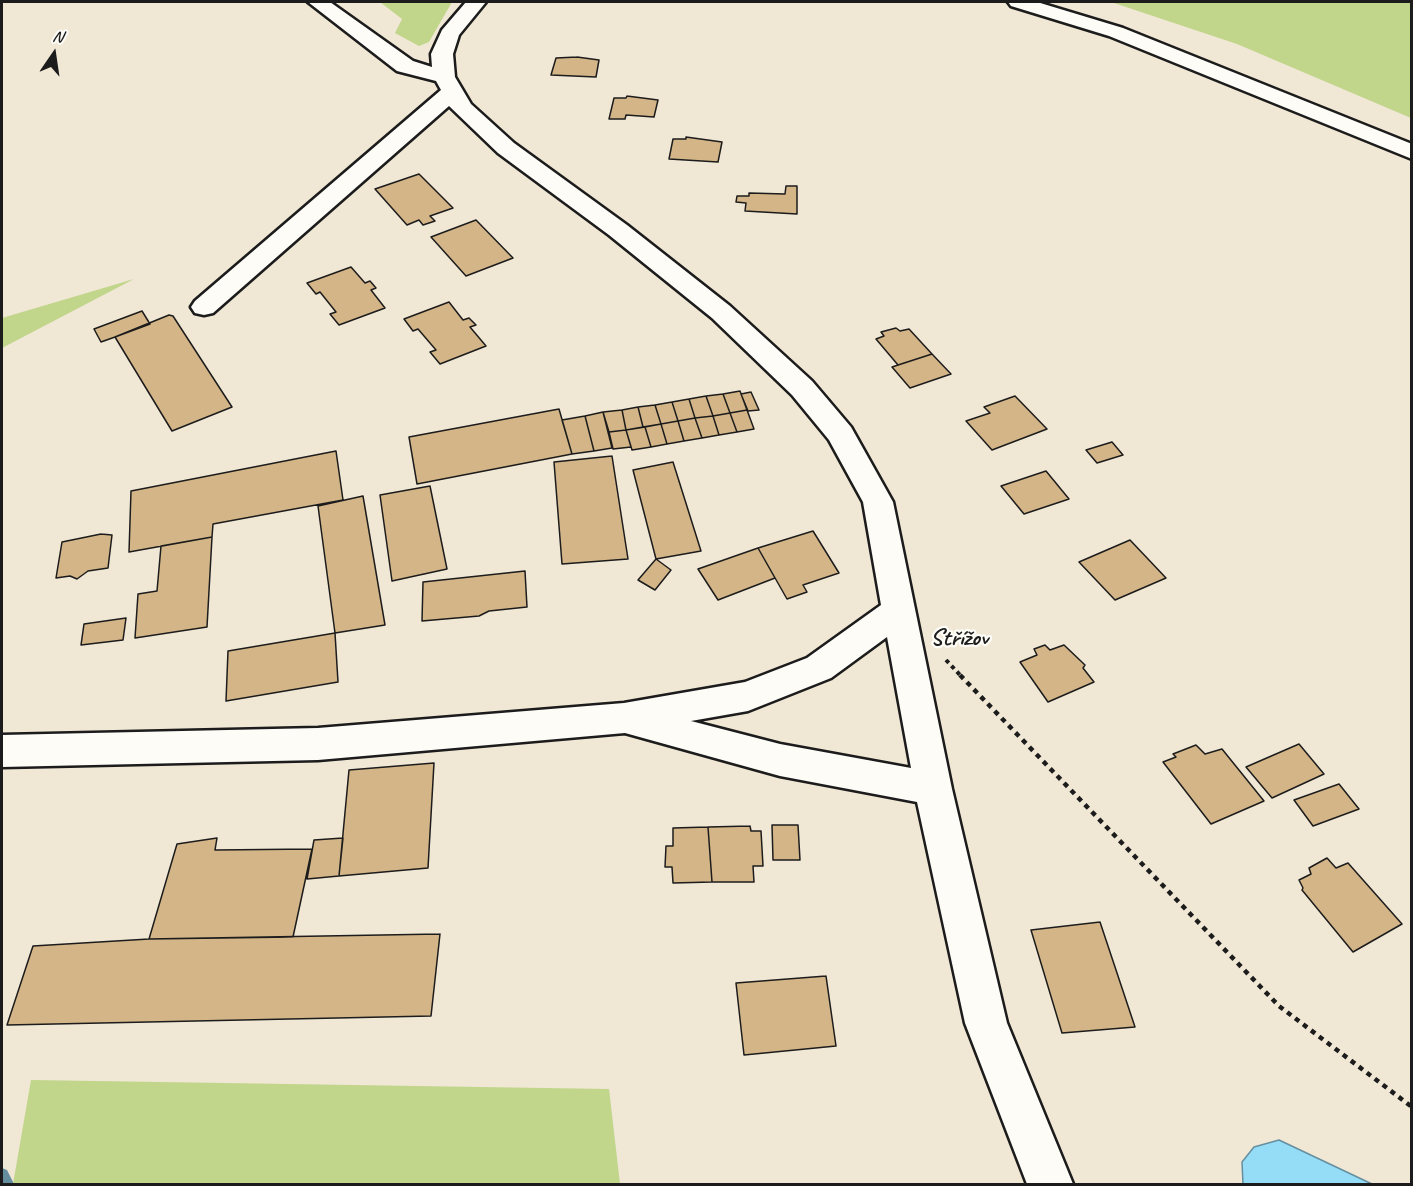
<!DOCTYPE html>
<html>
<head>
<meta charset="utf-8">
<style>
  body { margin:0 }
  #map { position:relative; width:1413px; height:1186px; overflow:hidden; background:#f0e7d5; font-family:Caveat,sans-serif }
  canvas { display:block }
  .frame { position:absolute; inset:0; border:3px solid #1c1c1c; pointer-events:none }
  .north { position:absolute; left:24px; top:24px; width:60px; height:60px; -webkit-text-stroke:4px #fdfcf7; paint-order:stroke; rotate:13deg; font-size:16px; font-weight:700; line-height:24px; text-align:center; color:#1c1c1c }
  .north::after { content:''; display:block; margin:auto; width:21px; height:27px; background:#1c1c1c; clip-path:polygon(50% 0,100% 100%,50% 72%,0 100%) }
</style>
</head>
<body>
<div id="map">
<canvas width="1413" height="1186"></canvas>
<div class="frame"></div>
<div class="north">N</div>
</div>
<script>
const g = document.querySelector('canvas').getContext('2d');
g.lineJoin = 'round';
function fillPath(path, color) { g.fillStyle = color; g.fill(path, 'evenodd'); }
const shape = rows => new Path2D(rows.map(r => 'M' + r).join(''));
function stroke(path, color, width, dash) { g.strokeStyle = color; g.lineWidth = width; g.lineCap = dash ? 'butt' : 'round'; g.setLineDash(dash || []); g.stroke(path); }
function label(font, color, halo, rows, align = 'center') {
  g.font = font + ' Caveat,sans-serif'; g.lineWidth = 4.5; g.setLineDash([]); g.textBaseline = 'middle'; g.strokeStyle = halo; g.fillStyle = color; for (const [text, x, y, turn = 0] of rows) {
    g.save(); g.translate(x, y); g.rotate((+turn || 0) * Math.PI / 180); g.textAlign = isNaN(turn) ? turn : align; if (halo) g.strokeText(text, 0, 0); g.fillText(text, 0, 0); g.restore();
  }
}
const green = shape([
  [380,2,452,2,429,42,419,46,395,33,402,19],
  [1111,2,1411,2,1411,118,1237,44],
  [134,279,2,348,2,318],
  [31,1080,609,1089,620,1184,13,1184]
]);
const water = shape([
  [1279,1140,1372,1184,1243,1184,1242,1162,1254,1147,1279,1140]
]);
const stream = shape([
  [2,1168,7,1170,14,1184,2,1184,2,1168]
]);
const building = shape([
  [577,57,599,60,596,77,551,75,556,58,577,57],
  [627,96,658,100,654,117,626,115,625,119,609,119,614,98,626,98,627,96],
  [686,137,722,142,718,162,669,159,673,139,686,139,686,137],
  [419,174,453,208,430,216,435,221,423,225,419,220,407,225,375,189,419,174],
  [786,186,797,186,797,214,745,211,746,203,736,202,737,196,749,196,749,193,785,194,786,186],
  [476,220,513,258,466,276,431,237,476,220],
  [351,267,365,283,370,281,376,288,371,290,385,308,339,325,330,314,336,312,320,292,316,294,307,283,351,267],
  [449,302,463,320,469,318,476,325,470,327,486,346,440,364,430,352,436,350,418,329,413,331,404,319,449,302],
  [142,311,150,324,115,337,101,342,94,329,142,311],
  [169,315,173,316,232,407,172,431,115,337,169,315],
  [896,328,900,331,909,329,932,354,898,365,876,339,884,336,881,332,896,328],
  [932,354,951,374,910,388,892,367,932,354],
  [740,391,747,410,730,413,723,394,740,391],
  [751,392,759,410,748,411,741,394,751,392],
  [723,394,730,413,713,416,706,396,723,394],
  [706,396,713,416,695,418,689,399,706,396],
  [1015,396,1047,429,992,450,966,421,990,413,984,407,1015,396],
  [689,399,695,418,678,421,672,402,689,399],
  [672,402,678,421,661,424,655,405,672,402],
  [655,405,661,424,643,427,638,407,655,405],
  [638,407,643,427,626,430,622,410,638,407],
  [559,409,572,454,417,484,409,437,559,409],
  [622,410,626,430,609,432,603,412,622,410],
  [747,410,754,429,737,432,730,413,747,410],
  [603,412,612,448,594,451,585,416,603,412],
  [730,413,737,432,719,435,713,416,730,413],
  [585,416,594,451,572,454,562,420,585,416],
  [713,416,719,435,702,438,695,418,713,416],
  [695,418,702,438,684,441,678,421,695,418],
  [678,421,684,441,667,444,661,424,678,421],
  [661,424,667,444,651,447,645,427,661,424],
  [645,427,651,447,632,450,626,430,645,427],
  [626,430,631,447,613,449,609,432,626,430],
  [1112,442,1123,455,1097,463,1086,450,1112,442],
  [336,451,343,500,213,524,212,537,129,552,131,491,336,451],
  [612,456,628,559,562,564,554,462,612,456],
  [673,462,701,551,656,559,633,470,673,462],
  [1046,471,1069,499,1024,514,1001,486,1046,471],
  [430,486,447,569,392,581,380,495,430,486],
  [363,496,385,625,335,633,318,506,363,496],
  [813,531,839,573,803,585,807,592,787,599,758,548,813,531],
  [101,534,112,535,108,568,88,571,77,579,70,576,56,578,62,542,101,534],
  [212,537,207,627,135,638,138,594,157,591,161,546,212,537],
  [1130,540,1166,578,1115,600,1079,562,1130,540],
  [758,548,775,578,718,600,698,569,758,548],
  [656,559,671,570,655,590,638,580,656,559],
  [525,571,527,607,489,611,479,616,422,621,423,582,525,571],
  [126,618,123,640,81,645,84,624,126,618],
  [335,633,338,682,226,701,228,651,335,633],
  [1045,645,1050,650,1064,645,1085,665,1083,668,1094,682,1048,702,1020,662,1037,655,1034,649,1045,645],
  [1299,744,1324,774,1272,798,1246,767,1299,744],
  [1196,745,1205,754,1222,749,1264,801,1211,824,1163,762,1176,757,1173,754,1196,745],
  [434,763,428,868,339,876,349,770,434,763],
  [1339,784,1359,809,1313,826,1294,800,1339,784],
  [772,825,798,825,800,860,773,860,772,825],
  [750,826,751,831,761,831,763,866,753,866,754,882,712,882,708,827,750,826],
  [708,827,712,882,673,883,672,867,665,867,666,846,673,846,673,828,708,827],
  [217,838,215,850,312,849,293,937,149,939,177,844,217,838],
  [343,838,339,876,307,879,314,840,343,838],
  [1327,858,1336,868,1348,863,1402,924,1353,952,1302,890,1303,888,1299,880,1311,874,1309,868,1327,858],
  [1100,922,1135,1027,1062,1033,1031,930,1100,922],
  [440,934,431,1016,7,1025,33,946,149,939,440,934],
  [826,976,836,1046,744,1055,736,983,826,976]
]);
const pathFar1 = shape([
  [946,660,961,676]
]);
const path = shape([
  [960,675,1279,1006,1412,1107]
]);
const minor = shape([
  [308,2,330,2,413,61,432,67,431,54,442,30,466,2,486,2,459,35,453,54,455,77,471,104,514,143,627,225,730,306,812,381,851,427,893,502,952,789,1007,1023,1073,1184,1027,1184,965,1023,917,802,780,776,625,733,318,760,2,767,2,735,318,728,624,703,745,682,807,658,881,605,863,502,829,440,792,395,712,318,609,235,498,153,449,106,213,313,204,315,195,313,191,307,195,301,441,90,436,81,397,71,308,2],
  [887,637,911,768,780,744,691,721,748,711,831,678,887,637],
  [1008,2,1037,2,1123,28,1412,144,1412,159,1109,36,1011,6,1008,2]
]);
const quarterNames = [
  ["Střížov",959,639]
];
fillPath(green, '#c1d58b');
fillPath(water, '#95dcf7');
stroke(water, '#658f9f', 1.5);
fillPath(stream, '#658f9f');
fillPath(building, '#d3b587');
stroke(building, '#1c1c1c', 1.5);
stroke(minor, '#1c1c1c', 5);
stroke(pathFar1, '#1c1c1c', 4, [4, 4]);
stroke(path, '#1c1c1c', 4.5, [5, 5]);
fillPath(minor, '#fdfcf7');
label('bold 24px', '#1c1c1c', '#fdfcf7', quarterNames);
</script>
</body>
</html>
